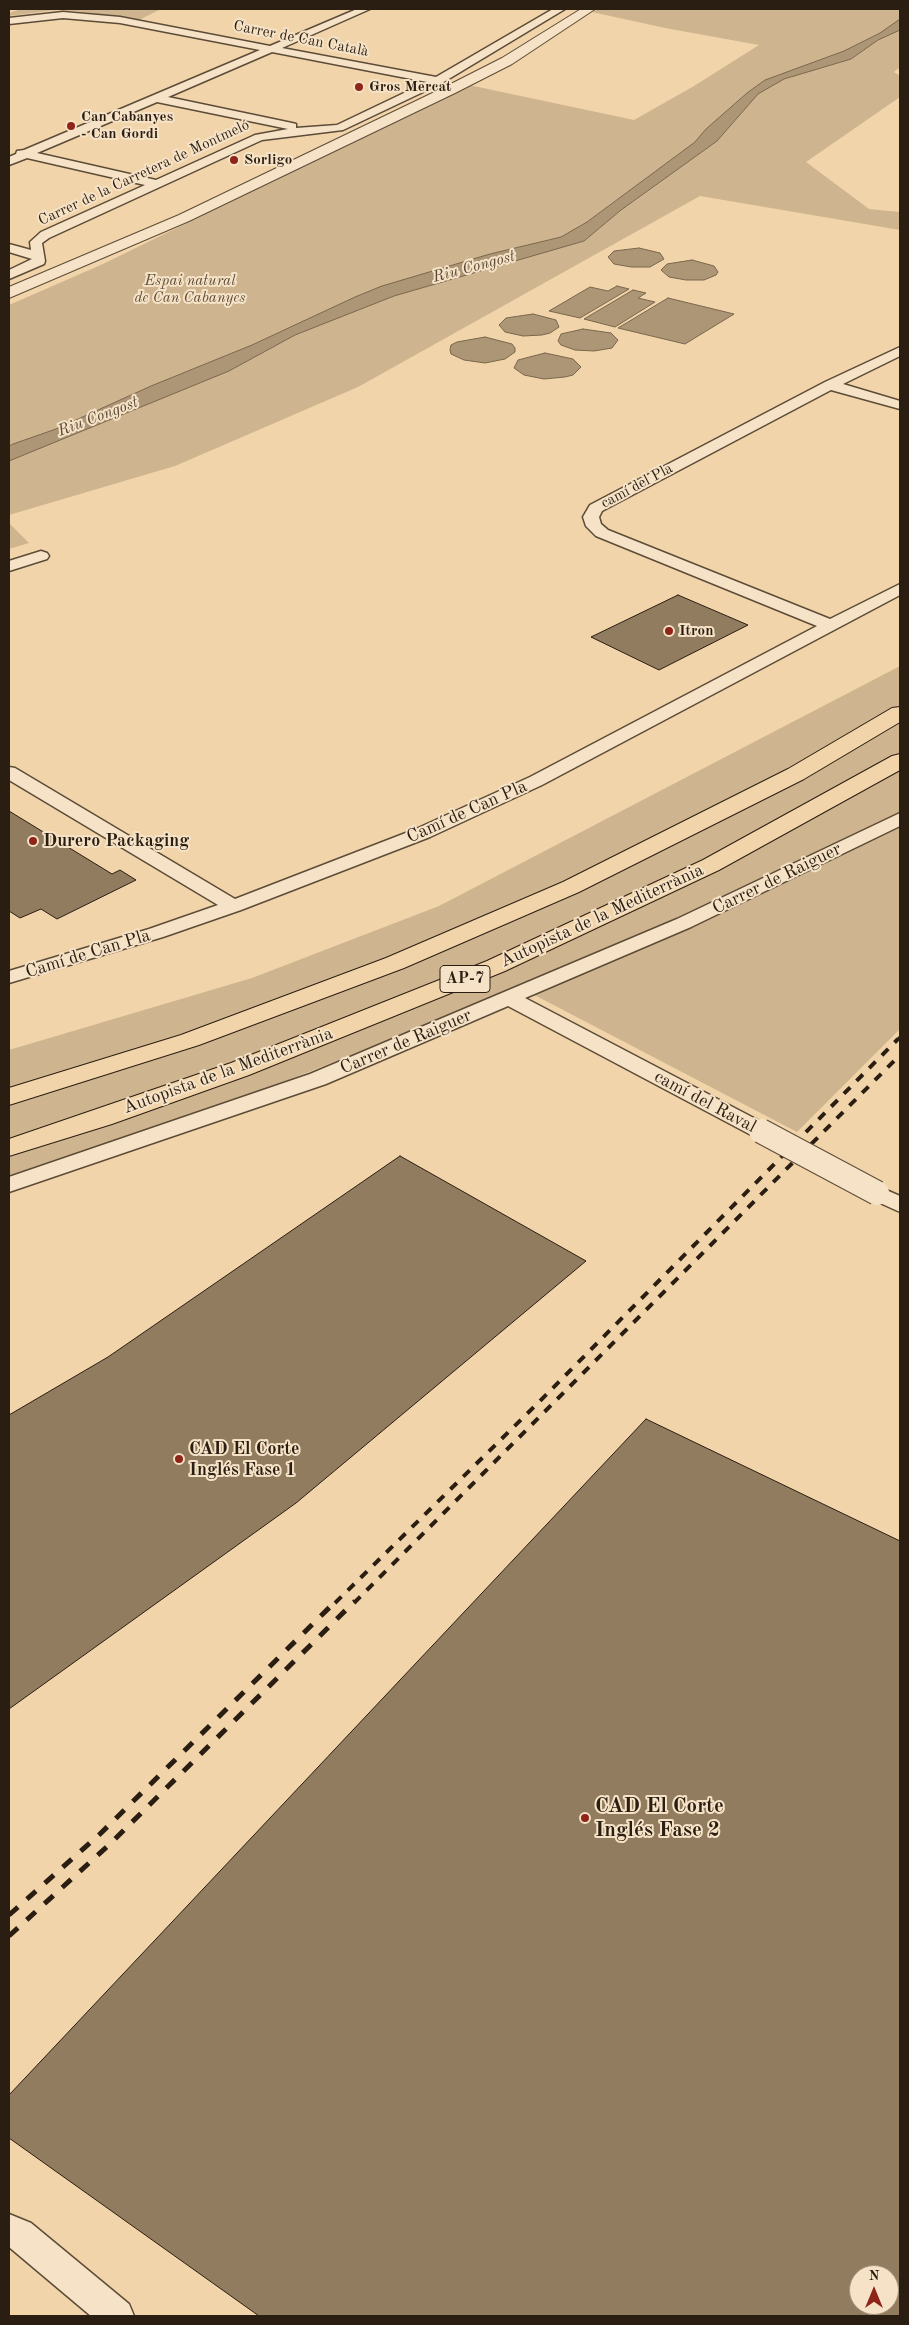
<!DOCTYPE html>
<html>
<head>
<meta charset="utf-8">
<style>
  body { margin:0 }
  #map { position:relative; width:909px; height:2325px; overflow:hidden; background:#f1d4a9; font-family:"Old Standard TT",serif }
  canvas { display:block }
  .frame { position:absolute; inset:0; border:10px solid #2a1d11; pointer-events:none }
  .north { position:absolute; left:849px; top:2265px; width:50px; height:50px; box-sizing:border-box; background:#f6e3c7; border:1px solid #a4947e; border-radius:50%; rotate:0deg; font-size:14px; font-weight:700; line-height:20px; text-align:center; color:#2a1d11 }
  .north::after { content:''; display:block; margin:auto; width:18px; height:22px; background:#8f2418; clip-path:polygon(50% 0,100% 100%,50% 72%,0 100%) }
</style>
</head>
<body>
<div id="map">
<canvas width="909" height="2325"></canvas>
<div class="frame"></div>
<div class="north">N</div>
</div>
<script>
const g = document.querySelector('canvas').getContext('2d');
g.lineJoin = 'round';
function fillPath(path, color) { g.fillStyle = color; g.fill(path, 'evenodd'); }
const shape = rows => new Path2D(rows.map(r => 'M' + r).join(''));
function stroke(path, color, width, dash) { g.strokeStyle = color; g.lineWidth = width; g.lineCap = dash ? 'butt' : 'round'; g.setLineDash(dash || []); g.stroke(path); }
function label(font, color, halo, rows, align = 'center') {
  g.font = font + ' "Old Standard TT",serif'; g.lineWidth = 4; g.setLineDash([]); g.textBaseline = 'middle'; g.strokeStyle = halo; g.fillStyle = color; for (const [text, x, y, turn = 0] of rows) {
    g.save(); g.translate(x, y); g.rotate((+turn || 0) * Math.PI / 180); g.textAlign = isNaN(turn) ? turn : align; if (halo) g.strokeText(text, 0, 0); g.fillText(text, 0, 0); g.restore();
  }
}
const green = shape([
  [21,9,161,9,139,20,76,11,56,10,9,16,9,13],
  [598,9,900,9,900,19,880,33,844,51,765,80,747,93,706,129,695,142,587,222,561,237,490,254,369,291,252,345,151,386,56,429,9,446,9,305,103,264,469,85,634,120,694,86,759,45,665,28,592,12],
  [900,30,900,67,894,72,900,76,900,97,806,162,869,209,900,212,900,230,700,196,358,387,175,466,9,515,9,461,229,371,295,335,394,296,584,241,621,210,717,141,758,94,784,79,851,59,878,40],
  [9,523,29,543,9,549],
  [900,666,900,1029,797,1132,519,987,279,1084,9,1177,9,1050,252,978,439,906]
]);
const water = shape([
  [900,19,900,30,878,40,851,59,784,79,758,94,717,141,621,210,584,241,394,296,295,335,229,371,9,461,9,446,13,444,56,429,151,386,252,345,355,297,382,286,490,254,561,237,587,222,695,142,706,129,747,93,765,80,844,51,880,33,900,19],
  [639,248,660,253,664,259,650,267,631,267,614,264,608,257,614,251,639,248],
  [692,260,714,266,718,272,716,275,704,280,686,280,669,277,661,270,667,264,692,260],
  [617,286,629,289,580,318,549,311,590,287,608,291,617,286],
  [633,290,646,293,638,298,655,302,615,327,584,319,633,290],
  [668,298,734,314,685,344,618,328,668,298],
  [533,314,556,320,559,327,550,333,542,335,523,336,505,332,499,325,506,318,533,314],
  [583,329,611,333,618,340,612,348,594,351,575,350,561,345,558,341,561,334,583,329],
  [485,337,512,344,515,348,515,352,505,359,485,363,464,360,451,354,450,350,451,345,457,342,485,337],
  [545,353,573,359,581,367,573,375,565,377,544,379,524,375,514,368,518,360,545,353]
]);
const building = shape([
  [678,595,748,625,659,670,591,637,678,595],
  [9,811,112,874,120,870,136,880,57,919,41,909,20,918,9,911,9,811],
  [400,1156,586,1261,296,1503,9,1709,9,1415,108,1357,400,1156],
  [646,1419,900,1541,900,2316,259,2316,9,2138,9,2095,646,1419],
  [859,2275,889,2275,889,2305,859,2305,859,2275]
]);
const minor = shape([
  [357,9,370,9,282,48,436,77,553,9,565,9,442,83,343,130,262,140,49,238,42,243,45,261,44,264,9,279,9,270,32,259,9,252,9,244,31,250,30,242,41,232,145,185,27,158,9,165,9,157,16,154,17,151,24,150,260,50,120,23,63,18,9,24,9,18,63,12,120,17,270,46,357,9],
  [272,52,427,82,337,125,296,128,296,124,292,123,168,97,272,52],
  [157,102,288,129,255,135,156,180,37,153,157,102],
  [900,347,900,356,843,384,900,401,900,409,831,390,602,511,599,517,601,524,608,530,830,619,900,584,900,595,542,785,430,837,241,910,163,937,9,983,9,971,149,929,218,905,9,780,9,767,15,768,235,899,416,829,530,777,817,626,596,536,586,526,583,517,590,505,825,382,900,347],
  [41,551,47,553,49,556,47,559,9,571,9,561,41,551],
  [900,813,900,826,691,927,525,998,769,1126,772,1131,769,1136,761,1138,753,1136,508,1006,326,1084,9,1192,9,1177,310,1074,677,919,900,813],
  [877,1186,900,1196,900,1212,869,1198,866,1193,869,1188,877,1186],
  [9,2214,31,2223,129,2304,134,2316,91,2316,9,2247,9,2214]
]);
const tertiary = shape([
  [581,9,595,9,512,64,455,93,189,221,9,298,9,287,179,215,445,87,502,58,581,9]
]);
const motorway = shape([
  [900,707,900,722,804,779,579,892,404,968,199,1045,9,1105,9,1088,181,1035,386,958,563,882,788,769,892,708,900,707],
  [900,754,900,770,719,870,505,971,249,1075,112,1124,9,1156,9,1139,231,1063,487,961,703,860,892,756,900,754]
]);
const railFar2 = shape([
  [896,1041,900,1037]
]);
const railFar1 = shape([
  [335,1603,540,1401,898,1039],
  [354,1603,900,1055]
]);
const rail = shape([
  [9,1915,100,1834,336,1601],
  [9,1936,111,1843,355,1601]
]);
const minorBridge = shape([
  [761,1131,877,1193]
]);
const markers = [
  [359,87,5,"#8f2418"],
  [71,126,5,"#8f2418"],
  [234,160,5,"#8f2418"],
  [669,631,5,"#8f2418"],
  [33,841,5,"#8f2418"],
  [179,1459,5,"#8f2418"],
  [585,1818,5,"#8f2418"]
];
const farStreetnames = [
  ["Carrer de Can Català",301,39,11],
  ["Carrer de la Carretera de Montmeló",144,173,-25],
  ["camí del Pla",637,486,-28]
];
const farPoinames = [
  ["Gros Mercat",369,87],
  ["Can Cabanyes",81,117],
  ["- Can Gordi",81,134],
  ["Sorligo",244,160],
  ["Itron",679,631]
];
const farParknames = [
  ["Espai natural",190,281],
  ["de Can Cabanyes",190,298]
];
const farWaternames = [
  ["Riu Congost",474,267,-15],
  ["Riu Congost",98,417,-21]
];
const shields = [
  [465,979,50]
];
const shieldNames = [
  ["AP-7",465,979]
];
const streetNames = [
  ["Camí de Can Pla",467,812,-24],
  ["Carrer de Raiguer",777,879,-26],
  ["Autopista de la Mediterrània",602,916,-25],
  ["Camí de Can Pla",88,954,-17],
  ["Carrer de Raiguer",406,1042,-23],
  ["Autopista de la Mediterrània",228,1071,-20],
  ["camí del Raval",705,1102,28]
];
const poiNames = [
  ["Durero Packaging",43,841],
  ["CAD El Corte",189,1449],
  ["Inglés Fase 1",189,1470]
];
const nearPoinames = [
  ["CAD El Corte",595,1806],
  ["Inglés Fase 2",595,1830]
];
fillPath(green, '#cfb58f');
fillPath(water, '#ad9675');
stroke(water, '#79664d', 1);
fillPath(building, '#917c60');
stroke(building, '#2a1d11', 1);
stroke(minor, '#5c4b37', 3);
stroke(tertiary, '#5c4b37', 2);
stroke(motorway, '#2a1d11', 2);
fillPath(minor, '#f6e3c7');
fillPath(tertiary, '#f6e3c7');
fillPath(motorway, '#f1d4a9');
stroke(railFar2, '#2a1d11', 3, [8, 8]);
stroke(railFar1, '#2a1d11', 4, [9, 9]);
stroke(rail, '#2a1d11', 5, [12, 12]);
stroke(minorBridge, '#5c4b37', 26, []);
stroke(minorBridge, '#f6e3c7', 24);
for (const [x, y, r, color] of markers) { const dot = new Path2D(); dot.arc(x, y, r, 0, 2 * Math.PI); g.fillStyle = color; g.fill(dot); stroke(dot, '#f6e3c7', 2); }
label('15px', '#2a1d11', '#f6e3c7', farStreetnames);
label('bold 15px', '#2a1d11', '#f6e3c7', farPoinames, 'left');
label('italic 15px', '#5c4b37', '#f6e3c7', farParknames);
label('italic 16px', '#584734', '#f6e3c7', farWaternames);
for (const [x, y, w] of shields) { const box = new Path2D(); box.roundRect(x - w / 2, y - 13.5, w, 27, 4); g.fillStyle = '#f6e3c7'; g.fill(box); stroke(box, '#2a1d11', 1); }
label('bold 16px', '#2a1d11', null, shieldNames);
label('18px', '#2a1d11', '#f6e3c7', streetNames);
label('bold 18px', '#2a1d11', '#f6e3c7', poiNames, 'left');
label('bold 21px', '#2a1d11', '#f6e3c7', nearPoinames, 'left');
</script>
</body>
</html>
